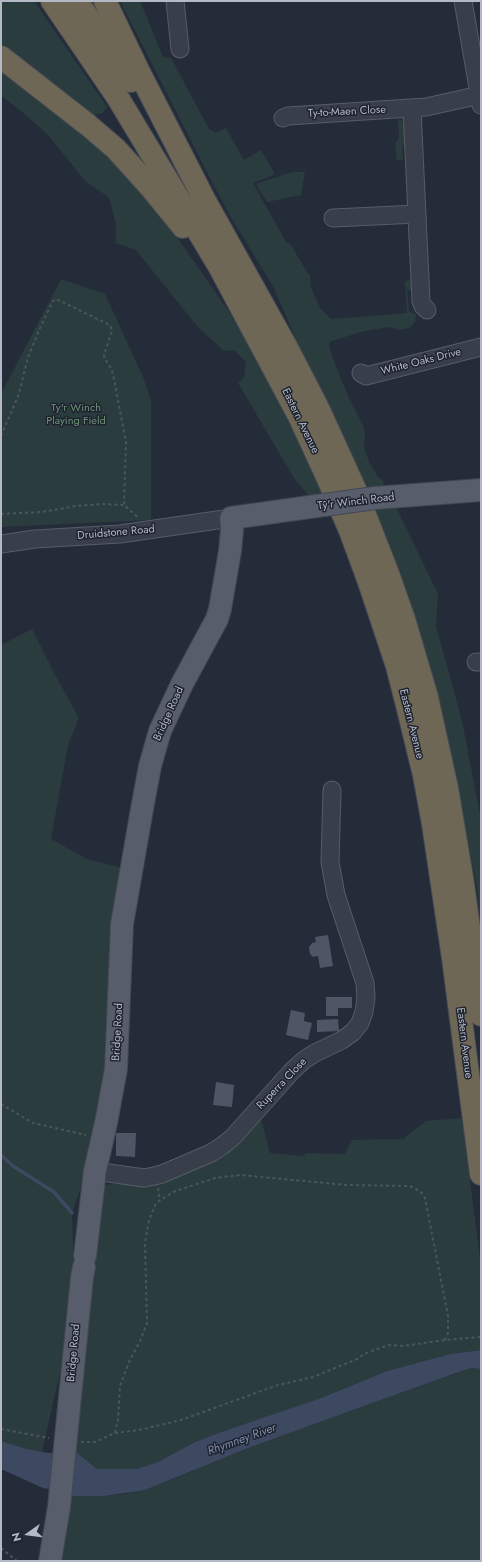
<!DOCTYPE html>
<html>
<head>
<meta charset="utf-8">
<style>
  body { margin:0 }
  #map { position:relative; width:482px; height:1562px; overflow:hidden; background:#252c39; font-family:Jost,sans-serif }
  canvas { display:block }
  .frame { position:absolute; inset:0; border:2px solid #b4b9c5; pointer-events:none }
  .north { position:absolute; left:8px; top:1514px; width:40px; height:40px; -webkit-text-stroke:3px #1e232f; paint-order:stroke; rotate:256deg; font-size:11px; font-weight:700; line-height:16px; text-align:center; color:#b4b9c5 }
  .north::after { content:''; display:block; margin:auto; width:14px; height:18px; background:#b4b9c5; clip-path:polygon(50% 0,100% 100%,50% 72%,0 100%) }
</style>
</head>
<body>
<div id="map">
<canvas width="482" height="1562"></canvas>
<div class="frame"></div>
<div class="north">N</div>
</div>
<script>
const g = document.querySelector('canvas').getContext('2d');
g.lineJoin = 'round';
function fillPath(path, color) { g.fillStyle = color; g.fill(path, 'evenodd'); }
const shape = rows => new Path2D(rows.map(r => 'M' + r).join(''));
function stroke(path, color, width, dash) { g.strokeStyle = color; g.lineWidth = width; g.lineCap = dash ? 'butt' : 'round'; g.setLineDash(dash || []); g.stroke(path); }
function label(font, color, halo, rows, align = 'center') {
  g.font = font + ' Jost,sans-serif'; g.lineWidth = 3; g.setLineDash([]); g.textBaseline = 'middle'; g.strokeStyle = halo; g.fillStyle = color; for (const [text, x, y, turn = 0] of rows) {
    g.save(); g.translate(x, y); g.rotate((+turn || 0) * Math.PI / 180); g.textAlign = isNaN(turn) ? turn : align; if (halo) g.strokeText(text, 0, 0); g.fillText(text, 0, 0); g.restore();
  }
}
const green = shape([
  [1,1,34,1,107,107,102,113,93,115,1,44],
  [120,1,140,1,163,57,171,58,209,129,216,133,226,128,244,160,261,150,275,174,253,183,286,242,291,245,308,274,310,274,311,288,320,308,331,319,407,313,405,281,412,280,416,290,407,290,409,312,416,314,415,322,409,328,400,330,389,327,364,331,329,342,330,350,339,374,349,398,362,424,365,432,364,447,369,462,378,477,383,480,384,487,367,490,299,346,273,286,233,221,213,184],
  [1,68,115,159,154,204,234,319,259,359,322,490,317,498,308,495,294,478,238,383,244,377,246,362,234,350,224,351,197,326,136,250,116,243,116,224,109,197,86,182,48,135,20,110,1,96],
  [398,117,406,126,406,142,402,146,403,160,397,160,395,144,399,138],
  [292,172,305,172,301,195,267,202,256,184],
  [61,279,105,294,143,377,151,400,151,520,1,527,1,394],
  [395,505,438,594,436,626,462,721,481,820,481,932,477,886,438,696,375,509,384,506],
  [32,629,53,671,79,718,68,745,51,839,87,859,126,869,114,1038,89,1163,72,1213,74,1285,68,1337,42,1452,27,1449,1,1441,1,645],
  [260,1115,270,1153,303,1156,306,1153,345,1154,352,1140,403,1139,426,1121,462,1118,481,1266,481,1350,450,1354,387,1371,321,1398,221,1432,195,1442,156,1463,136,1469,97,1469,76,1452,76,1448,74,1448,89,1299,104,1185,114,1184,117,1180,146,1184],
  [472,1368,481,1369,481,1561,59,1561,71,1496,105,1496,125,1494,156,1486,251,1447,353,1410]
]);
const water = shape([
  [481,1350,481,1369,472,1368,462,1371,353,1410,251,1447,145,1490,105,1496,71,1496,51,1493,49,1489,43,1488,1,1469,1,1441,27,1449,48,1453,76,1452,97,1469,136,1469,156,1463,195,1442,221,1432,321,1398,387,1371,450,1354]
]);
const stream = shape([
  [1,1155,13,1166,54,1192,72,1213]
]);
const building = shape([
  [328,935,333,966,320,968,318,956,313,957,310,954,309,947,312,943,316,942,315,937],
  [326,997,352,997,352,1008,338,1008,338,1016,326,1016],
  [291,1010,305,1013,304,1021,312,1023,308,1040,286,1035],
  [338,1019,339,1031,317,1032,317,1020],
  [216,1082,234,1085,232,1107,213,1105],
  [116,1133,136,1133,135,1157,116,1156]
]);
const path = shape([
  [1,436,19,394,28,357,40,328,53,301,56,299,110,325,112,331,104,355,105,359,111,368,113,374,126,442,124,505],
  [1,514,42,512,76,506,102,504,124,505,139,518],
  [1,1104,33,1123,86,1135],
  [158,1188,160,1201],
  [1,1429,49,1438],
  [115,1433,118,1419,120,1386,129,1362,141,1339,147,1323,145,1243,149,1220,156,1203,173,1192,215,1178,240,1175,347,1185,410,1186,420,1191,425,1198,448,1316,448,1333,445,1340],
  [81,1442,95,1442,115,1433,139,1430,181,1420,278,1385,313,1377,357,1359,364,1354,380,1348,390,1345,403,1346,445,1340,481,1337],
  [1,1548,17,1561]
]);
const minor = shape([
  [175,1,180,49],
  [463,1,481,105],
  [412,109,421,301,423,306,427,310],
  [283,118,288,116,426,107,480,95],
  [333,218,417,214],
  [361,373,366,376,481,347],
  [1,544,35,539,120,534,231,518],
  [476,662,481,662],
  [95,1171,144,1178,154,1176,162,1174,211,1153,222,1146,233,1137,292,1071,304,1060,315,1053,342,1040,353,1032,360,1023,364,1012,366,998,365,983,336,895,330,862,332,790]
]);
const major = shape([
  [375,498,481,490],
  [85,1256,95,1171,106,1123,116,1069,122,924,142,809,150,766,160,731,182,684,217,619,220,609,230,551,232,530,231,518,324,505],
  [50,1561,59,1507,82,1277,84,1267]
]);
const highway = shape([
  [52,1,118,98,219,266,299,416,328,479,351,533,369,582,397,666,407,705,424,775,433,824,453,958,481,1174],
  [77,1,131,81],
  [105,1,139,72,204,199,286,346,318,408,355,489,387,571,404,619,427,697,447,788,462,877,481,1015],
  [1,57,88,125,116,149,152,189,183,227]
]);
const majorBridge = shape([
  [324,505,375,498]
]);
const streetNames = [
  ["Ty-to-Maen Close",347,112,-3],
  ["White Oaks Drive",421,362,-14],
  ["Eastern Avenue",300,421,64],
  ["Tŷ'r Winch Road",356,502,-7],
  ["Druidstone Road",116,533,-5],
  ["Bridge Road",169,714,-66],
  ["Eastern Avenue",411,724,76],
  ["Bridge Road",118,1032,-87],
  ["Eastern Avenue",464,1043,83],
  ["Ruperra Close",282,1084,-46],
  ["Bridge Road",74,1353,-85]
];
const parkNames = [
  ["Ty'r Winch",76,408],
  ["Playing Field",76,421]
];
const waterNames = [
  ["Rhymney River",242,1440,-20]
];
fillPath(green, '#2b3c3e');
fillPath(water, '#3c4961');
stroke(stream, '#3c4961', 3.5);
fillPath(building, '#4e5665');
stroke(minor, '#575c68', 19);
stroke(major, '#424753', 24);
stroke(highway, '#444955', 24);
stroke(path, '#49575c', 2, [3, 3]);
stroke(minor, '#383e4a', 17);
stroke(major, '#575d6a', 22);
stroke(highway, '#6f6756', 22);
stroke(majorBridge, '#424753', 24, []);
stroke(majorBridge, '#575d6a', 22);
label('11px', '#b4b9c5', '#1e232f', streetNames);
label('11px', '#6d9479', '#1e232f', parkNames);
label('italic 12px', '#7e8eaa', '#1e232f', waterNames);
</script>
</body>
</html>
